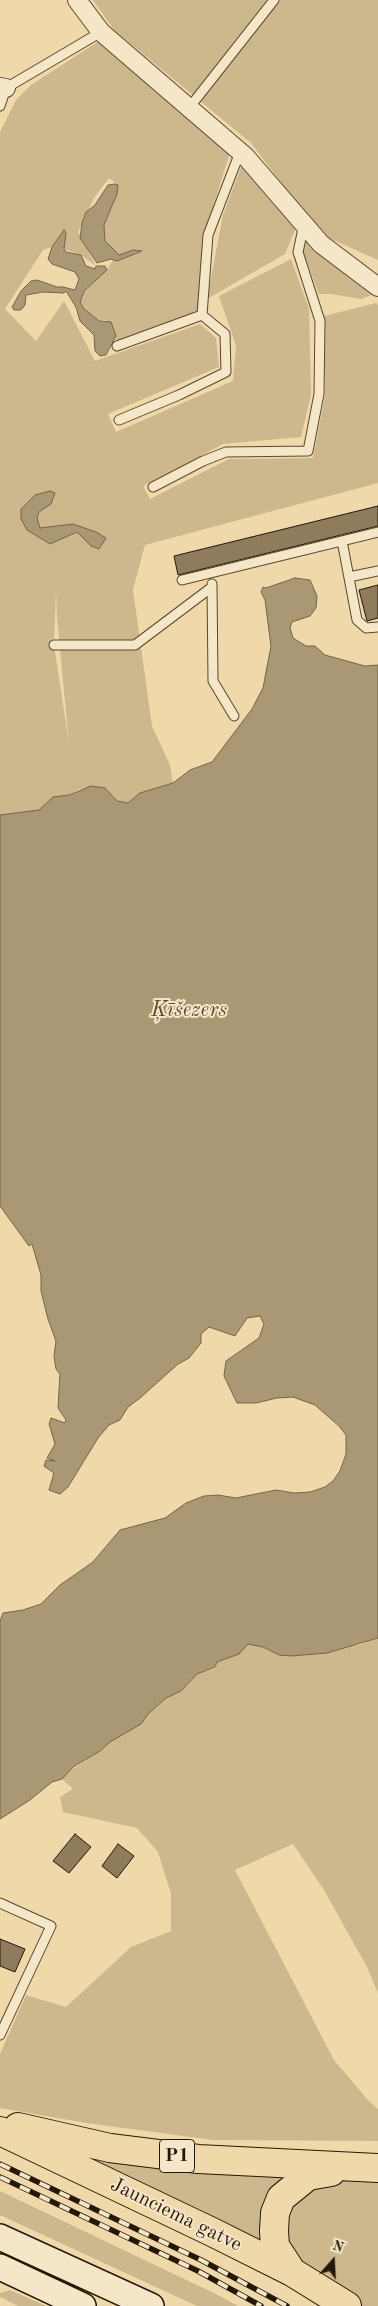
<!DOCTYPE html>
<html>
<head>
<meta charset="utf-8">
<style>
  body { margin:0 }
  #map { position:relative; width:378px; height:2306px; overflow:hidden; background:#efd9aa; font-family:"Old Standard TT",serif }
  canvas { display:block }
  .north { position:absolute; left:308px; top:2236px; width:50px; height:50px; -webkit-text-stroke:4px #f5e6c8; paint-order:stroke; rotate:19deg; font-size:14px; font-weight:700; line-height:20px; text-align:center; color:#251807 }
  .north::after { content:''; display:block; margin:auto; width:18px; height:22px; background:#251807; clip-path:polygon(50% 0,100% 100%,50% 72%,0 100%) }
</style>
</head>
<body>
<div id="map">
<canvas width="378" height="2306"></canvas>
<div class="north">N</div>
</div>
<script>
const g = document.querySelector('canvas').getContext('2d');
g.lineJoin = 'round';
function fillPath(path, color) { g.fillStyle = color; g.fill(path, 'evenodd'); }
const shape = rows => new Path2D(rows.map(r => 'M' + r).join(''));
function stroke(path, color, width, dash) { g.strokeStyle = color; g.lineWidth = width; g.lineCap = dash ? 'butt' : 'round'; g.setLineDash(dash || []); g.stroke(path); }
function label(font, color, halo, rows, align = 'center') {
  g.font = font + ' "Old Standard TT",serif'; g.lineWidth = 4; g.setLineDash([]); g.textBaseline = 'middle'; g.strokeStyle = halo; g.fillStyle = color; for (const [text, x, y, turn = 0] of rows) {
    g.save(); g.translate(x, y); g.rotate((+turn || 0) * Math.PI / 180); g.textAlign = isNaN(turn) ? turn : align; if (halo) g.strokeText(text, 0, 0); g.fillText(text, 0, 0); g.restore();
  }
}
const green = shape([
  [93,0,378,0,378,260,320,234,251,143,114,30],
  [99,41,160,95,230,152,206,230,199,312,117,342,113,326,106,320,99,321,84,309,80,302,84,291,107,270,116,254,105,241,104,225,118,185,109,178,94,198,78,232,96,266,81,255,64,249,64,231,52,247,43,250,5,309,36,341,64,301,95,361,200,324,216,338,219,367,108,414,116,432,233,381,236,346,219,296,291,259,309,309,311,395,301,437,223,444,143,486,150,499,229,459,313,458,325,395,324,316,376,303,378,305,378,483,145,545,133,590,152,726,170,765,173,783,140,793,128,803,117,801,105,788,79,789,69,795,53,797,39,810,0,815,0,132,16,100,31,85],
  [56,588,57,618,69,743,54,645],
  [242,165,297,225,285,254,207,299,223,215],
  [307,238,374,294,361,299,331,294,319,294,303,251],
  [378,1638,378,1993,367,1967,324,1890,293,1844,235,1870,334,2060,367,2099,378,2109,378,2141,213,2140,86,2123,0,2108,0,2054,26,1995,66,2007,131,1947,171,1931,171,1894,158,1852,137,1828,63,1812,60,1797,73,1789,62,1779,68,1772,100,1751,110,1742,141,1724,148,1714,166,1698,181,1691,197,1674,215,1668,217,1662,239,1654,248,1644,263,1647,279,1655,359,1645],
  [75,2153,171,2168,284,2178,267,2245,201,2210],
  [340,2177,378,2178,378,2306,361,2306,300,2263,288,2248,284,2221,292,2201,302,2190],
  [0,2191,218,2295,238,2306,197,2306,0,2215],
  [10,2290,46,2306,18,2306,0,2297,0,2293]
]);
const water = shape([
  [115,184,118,185,117,194,104,225,105,241,119,255,133,250,142,251,117,261,111,259,97,263,80,238,82,223,86,212,95,205,108,185,115,184],
  [64,230,66,233,64,249,66,252,81,255,86,266,95,269,96,266,105,266,107,270,84,291,80,302,84,309,99,321,111,322,116,336,106,355,100,356,95,351,94,335,80,321,76,307,66,291,64,293,43,292,26,295,25,305,21,310,14,310,12,307,21,291,31,281,37,280,57,287,63,287,75,290,79,279,75,272,52,264,48,259,52,247,64,230],
  [50,491,55,493,51,504,39,512,37,518,40,528,73,524,96,532,106,538,99,549,91,546,77,532,50,544,27,530,21,519,21,509,35,495,50,491],
  [295,578,310,580,317,596,316,608,310,616,292,622,290,628,293,638,306,646,315,646,325,655,365,666,378,665,378,1638,327,1653,291,1656,279,1655,263,1647,248,1644,239,1654,217,1662,215,1667,197,1674,181,1691,166,1698,148,1714,141,1724,110,1742,100,1751,73,1767,62,1779,52,1782,30,1800,0,1819,0,1621,3,1613,23,1610,41,1604,60,1585,93,1562,120,1530,165,1518,186,1503,204,1496,218,1495,236,1498,276,1490,294,1493,310,1492,325,1487,333,1481,340,1471,346,1454,346,1435,339,1426,315,1405,293,1397,277,1398,256,1403,237,1403,224,1376,226,1361,259,1338,264,1324,260,1316,247,1318,235,1336,209,1327,201,1334,201,1343,189,1358,178,1364,140,1398,128,1407,120,1420,109,1425,98,1438,68,1487,60,1494,49,1490,54,1473,44,1466,46,1460,55,1461,47,1458,55,1444,49,1424,51,1418,65,1423,66,1420,58,1408,60,1374,56,1369,54,1356,56,1341,48,1319,41,1291,41,1275,32,1244,29,1246,0,1206,0,815,39,810,53,797,69,795,91,786,105,788,117,801,128,803,140,793,173,783,190,770,212,762,252,709,263,688,271,646,265,600,261,592,263,587,266,588,295,578]
]);
const building = shape([
  [378,506,378,526,178,575,174,556,378,506],
  [378,585,378,618,367,621,359,590,378,585],
  [75,1834,91,1847,69,1873,53,1861,75,1834],
  [118,1844,134,1856,117,1878,102,1866,118,1844],
  [0,1939,25,1949,15,1972,0,1966,0,1939]
]);
const lane = shape([
  [0,106,6,88,101,32],
  [189,108,274,0],
  [117,346,202,315,208,235,240,152],
  [119,420,179,395,226,372,225,334,202,315],
  [153,487,203,461,226,452,308,451,319,394,320,321,298,252,304,224],
  [342,541,357,620,366,628,378,627],
  [349,577,378,571],
  [182,580,378,532],
  [212,584,213,681,234,716],
  [54,645,135,645,212,587],
  [0,1903,51,1926,0,2035]
]);
const street = shape([
  [77,0,101,32,245,156,321,244,378,287],
  [0,87,6,88]
]);
const secondary = shape([
  [0,2237,151,2306],
  [0,2267,83,2306]
]);
const primary = shape([
  [18,2127,110,2148,198,2159,378,2168],
  [0,2131,212,2232,292,2272,347,2306],
  [292,2272,275,2246,274,2231,275,2213,281,2198,308,2176,331,2172]
]);
const rail = shape([
  [0,2164,201,2260,287,2306],
  [0,2177,198,2271,261,2306]
]);
const shields = [
  [177,2156,35]
];
const shieldNames = [
  ["P1",177,2156]
];
const streetNames = [
  ["Jaunciema gatve",176,2215,26]
];
const waterNames = [
  ["Ķīšezers",189,1010]
];
fillPath(green, '#cdb88e');
fillPath(water, '#aa9773');
stroke(water, '#756448', 1);
fillPath(building, '#8e7c5c');
stroke(building, '#251807', 1);
stroke(lane, '#584830', 11);
stroke(street, '#584830', 20);
stroke(secondary, '#251807', 28);
stroke(primary, '#251807', 30);
stroke(lane, '#f5e6c8', 9);
stroke(street, '#f5e6c8', 18);
stroke(secondary, '#f5e6c8', 25);
stroke(primary, '#efd9aa', 28);
stroke(rail, '#251807', 5.5);
stroke(rail, '#f5e6c8', 4, [11]);
for (const [x, y, w] of shields) { const box = new Path2D(); box.roundRect(x - w / 2, y - 16.5, w, 33, 4); g.fillStyle = '#f5e6c8'; g.fill(box); stroke(box, '#251807', 1); }
label('bold 19px', '#251807', null, shieldNames);
label('20px', '#251807', '#f5e6c8', streetNames);
label('italic 21px', '#5a4b32', '#f5e6c8', waterNames);
</script>
</body>
</html>
